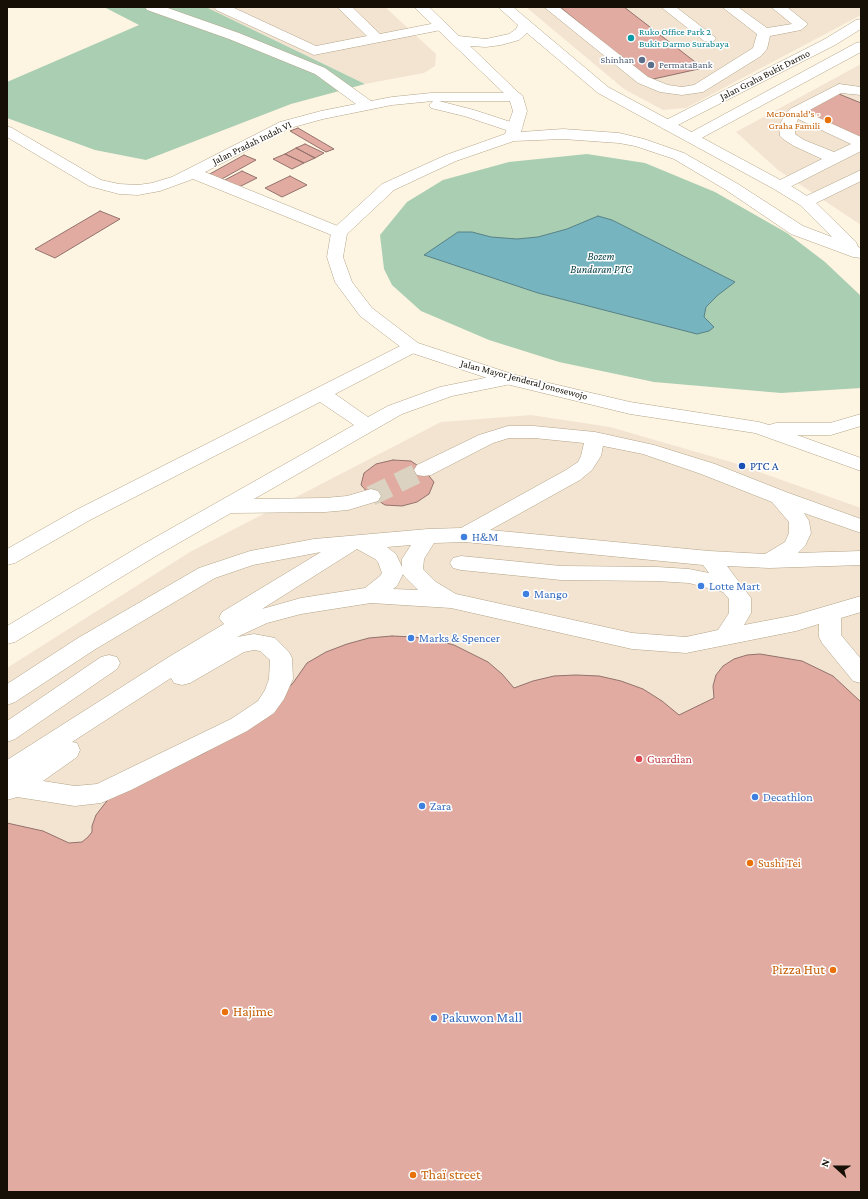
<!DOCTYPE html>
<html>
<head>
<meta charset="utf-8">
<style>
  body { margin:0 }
  #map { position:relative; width:868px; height:1199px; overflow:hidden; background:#fef4e2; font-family:"Crimson Pro",serif }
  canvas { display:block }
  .frame { position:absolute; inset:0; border:8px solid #150f05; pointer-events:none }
  .north { position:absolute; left:816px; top:1147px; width:40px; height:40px; -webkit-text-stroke:3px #fff; paint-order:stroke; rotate:291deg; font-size:11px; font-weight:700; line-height:16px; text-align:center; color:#150f05 }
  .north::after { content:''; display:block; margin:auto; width:14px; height:18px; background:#150f05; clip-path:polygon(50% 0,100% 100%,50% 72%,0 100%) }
</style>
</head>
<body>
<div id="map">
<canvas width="868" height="1199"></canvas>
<div class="frame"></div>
<div class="north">N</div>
</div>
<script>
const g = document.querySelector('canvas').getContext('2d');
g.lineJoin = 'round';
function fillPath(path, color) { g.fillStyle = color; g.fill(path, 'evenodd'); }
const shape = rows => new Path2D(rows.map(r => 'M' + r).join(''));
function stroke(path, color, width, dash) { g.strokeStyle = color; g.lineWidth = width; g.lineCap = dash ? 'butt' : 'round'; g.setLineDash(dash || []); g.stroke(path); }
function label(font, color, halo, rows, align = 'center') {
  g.font = font + ' "Crimson Pro",serif'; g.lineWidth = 3; g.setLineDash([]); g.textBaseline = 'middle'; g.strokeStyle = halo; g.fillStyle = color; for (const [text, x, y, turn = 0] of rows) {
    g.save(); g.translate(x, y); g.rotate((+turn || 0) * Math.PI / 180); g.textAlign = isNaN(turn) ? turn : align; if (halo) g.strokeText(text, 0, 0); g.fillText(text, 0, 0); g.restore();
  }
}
const commercial = shape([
  [206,7,385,7,436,54,435,66,424,73,365,84],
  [526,7,861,7,861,15,686,108,663,110,624,89],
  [861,64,861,225,778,170,736,132],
  [531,415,610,427,731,462,861,508,861,1192,7,1192,7,668,190,552,441,422]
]);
const green = shape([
  [104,7,206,7,365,84,291,104,146,160,95,150,7,118,7,82,139,25],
  [587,154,645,163,715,192,787,233,825,262,861,296,861,388,781,393,654,382,559,362,489,340,421,311,392,285,384,269,380,235,407,202,443,180,509,162]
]);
const water = shape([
  [598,216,612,220,735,282,718,295,706,307,704,317,714,327,709,331,697,334,538,293,424,255,458,232,472,232,491,237,517,239,538,237,567,229,598,216]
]);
const building = shape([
  [560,7,624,7,703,68,649,80,560,7],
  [834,92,861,103,861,139,797,112,834,92],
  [298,128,334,149,326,152,290,131,298,128],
  [305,144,324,153,315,158,296,148,305,144],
  [296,148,315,158,304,163,285,154,296,148],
  [285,154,304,163,292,169,273,159,285,154],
  [244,155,256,160,220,180,208,175,244,155],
  [242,171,257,178,235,189,221,182,242,171],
  [290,176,307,185,282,197,265,188,290,176],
  [100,211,120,219,55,258,35,249,100,211],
  [393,460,411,461,424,470,434,482,429,494,417,502,402,506,385,505,371,496,361,485,364,473,376,464,393,460],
  [392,636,414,637,435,640,454,645,488,662,502,674,514,688,533,681,554,676,576,675,599,676,621,681,643,689,662,701,679,715,714,698,713,686,716,675,723,666,734,659,747,655,760,654,802,661,833,676,861,702,861,1192,7,1192,7,823,43,831,69,843,82,842,88,837,92,832,92,826,96,815,110,797,204,753,230,738,275,702,293,683,307,663,326,652,347,644,369,638,392,636]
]);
const minorTunnel = shape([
  [371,496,424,470]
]);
const minor = shape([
  [145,7,165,7,239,33,325,68,371,101,392,97,431,93,516,93,521,94,523,97,521,100,516,101,439,101,474,110,520,125,523,128,520,131,515,133,464,116,431,108,429,105,433,101,392,105,323,119,290,128,205,172,345,229,347,233,345,237,339,238,193,179,160,191,138,195,119,194,89,186,7,137,7,126,12,128,101,180,119,184,138,185,152,183,172,177,280,122,321,111,356,104,315,74,229,39,147,10,145,7],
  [214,7,232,7,316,46,367,36,337,7,352,7,380,34,441,22,446,23,448,26,446,29,441,30,314,55,216,10,214,7],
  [544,7,559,7,648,77,668,85,682,87,694,85,753,48,757,34,722,7,738,7,767,28,792,24,771,7,787,7,808,24,801,30,770,36,767,49,761,56,703,92,682,95,660,92,638,83,544,7],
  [661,7,676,7,716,38,714,41,709,42,704,41,661,7],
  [861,19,861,29,835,45,672,128,667,130,662,128,659,125,662,122,825,39,856,20,861,19],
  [861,42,861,52,696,141,691,143,686,141,683,138,686,135,856,43,861,42],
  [839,84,861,87,861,95,841,93,806,112,861,137,861,151,786,189,780,191,774,189,772,186,774,183,822,159,794,146,783,139,780,136,779,127,782,120,790,109,839,84],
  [798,119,851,144,834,152,804,140,795,134,795,127,798,119],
  [861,170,861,181,812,205,806,207,800,205,798,202,800,199,861,170],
  [412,342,418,343,421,347,418,351,335,394,368,417,388,406,440,387,509,373,516,375,518,379,516,383,452,396,402,414,254,499,325,498,347,496,371,489,378,491,381,496,378,501,348,510,325,512,231,513,156,556,15,642,7,644,7,626,140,546,354,425,320,402,90,520,15,563,7,565,7,549,76,510,406,343,412,342],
  [508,426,534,426,595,432,654,445,715,464,786,492,861,519,861,533,804,513,809,521,811,533,805,546,798,553,861,551,861,565,769,568,727,566,751,598,751,613,744,625,796,615,861,596,861,612,841,618,841,635,861,659,861,683,853,681,822,643,819,637,819,624,796,631,686,653,632,649,451,608,371,603,301,614,267,623,237,637,254,634,275,638,289,652,292,658,293,679,284,699,274,713,247,731,131,790,101,803,75,806,17,797,7,800,7,760,172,655,224,624,219,618,222,612,321,552,253,565,215,578,94,650,15,702,7,705,7,684,78,638,199,568,250,551,314,539,428,529,461,528,566,470,578,462,581,456,584,443,534,438,509,438,493,443,431,475,424,476,417,475,414,470,417,465,479,435,508,426],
  [603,446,643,454,701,474,772,502,789,522,789,533,785,542,765,554,709,551,490,530,580,480,592,470,601,456,603,446],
  [465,542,703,565,709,573,689,569,657,567,561,566,461,556,453,558,450,563,453,568,461,570,561,580,657,581,689,583,723,592,729,599,729,613,718,630,686,637,632,633,456,594,436,582,423,569,424,559,434,543,465,542],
  [411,545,402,559,402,567,396,554,387,547,411,545],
  [357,549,375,559,378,562,382,573,380,576,365,588,301,598,262,609,357,549],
  [403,574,404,576,418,590,393,589,397,586,403,574],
  [254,650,260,651,270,660,269,679,265,690,258,701,231,719,97,784,75,786,43,781,77,757,80,750,77,743,72,742,171,678,174,683,182,685,190,683,244,652,254,650],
  [109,655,117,657,120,663,117,669,15,739,7,742,7,721,101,657,109,655]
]);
const major = shape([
  [414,7,429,7,459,36,486,39,509,34,516,29,518,25,498,7,513,7,608,87,786,183,812,199,856,242,858,247,861,248,861,258,853,257,791,234,726,190,674,159,635,146,619,143,563,139,514,141,456,161,394,190,347,234,343,257,352,282,372,308,418,343,515,375,630,402,759,422,769,425,776,423,830,423,861,414,861,426,831,435,797,435,861,458,861,471,755,433,630,414,502,383,406,351,360,316,335,282,327,257,331,233,333,229,382,184,446,155,505,134,513,111,509,98,414,7],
  [527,33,598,93,774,189,800,205,832,237,803,226,738,184,684,153,644,139,619,133,563,129,521,132,527,111,523,97,470,46,486,47,501,45,519,40,527,33]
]);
const markers = [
  [631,38,4,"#0f9aa8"],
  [642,60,4,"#5c6f8a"],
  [651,65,4,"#5c6f8a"],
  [828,120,4,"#e8710a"],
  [742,466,4,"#1a4fb4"],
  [464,537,4,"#3f7fe0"],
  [701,586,4,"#3f7fe0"],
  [526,594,4,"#3f7fe0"],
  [411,638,4,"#3f7fe0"],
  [639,759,4,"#e0444e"],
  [755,797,4,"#3f7fe0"],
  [422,806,4,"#3f7fe0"],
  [750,863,4,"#e8710a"],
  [833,970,4,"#e8710a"],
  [225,1012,4,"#e8710a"],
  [434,1018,4,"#3f7fe0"],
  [413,1175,4,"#e8710a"]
];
const farCulturenames = [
  ["Ruko Office Park 2",639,32],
  ["Bukit Darmo Surabaya",639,44]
];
const farServicenames = [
  ["Shinhan",634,60],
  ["PermataBank",659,65,"left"]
];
const farStreetnames = [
  ["Jalan Graha Bukit Darmo",765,75,-27],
  ["Jalan Pradah Indah VI",252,143,-26],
  ["Jalan Mayor Jenderal Jonosewojo",524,380,15]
];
const farFoodnames = [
  ["McDonald's -",820,114],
  ["Graha Famili",820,126]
];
const farWaternames = [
  ["Bozem",601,257],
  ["Bundaran PTC",601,270]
];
const transitNames = [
  ["PTC A",750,466]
];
const shopNames = [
  ["H&M",472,537],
  ["Lotte Mart",709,586],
  ["Mango",534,594],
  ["Marks & Spencer",419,638],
  ["Decathlon",763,797],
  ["Zara",430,806]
];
const healthNames = [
  ["Guardian",647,759]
];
const foodNames = [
  ["Sushi Tei",758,863]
];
const nearFoodnames = [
  ["Pizza Hut",825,970,"right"],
  ["Hajime",233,1012],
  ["Thaï street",421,1175]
];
const nearShopnames = [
  ["Pakuwon Mall",442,1018]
];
fillPath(commercial, '#f3e4d2');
fillPath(green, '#a9ceb2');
fillPath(water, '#76b4bf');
stroke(water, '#598287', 1);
fillPath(building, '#e1aba1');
stroke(building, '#93726b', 1);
stroke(minorTunnel, '#dbd2c1', 20, [20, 10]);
stroke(minor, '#b3a487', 1);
stroke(major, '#b3a487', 1);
fillPath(minor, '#fff');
fillPath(major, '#fff');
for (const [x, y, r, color] of markers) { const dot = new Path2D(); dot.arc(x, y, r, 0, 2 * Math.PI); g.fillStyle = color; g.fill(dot); stroke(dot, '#fff', 1.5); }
label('10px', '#0d838f', '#fff', farCulturenames, 'left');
label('10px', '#4e5e75', '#fff', farServicenames, 'right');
label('10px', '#150f05', '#fff', farStreetnames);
label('10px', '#c56008', '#fff', farFoodnames, 'right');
label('italic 11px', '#003c44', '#fff', farWaternames);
label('12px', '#164399', '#fff', transitNames, 'left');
label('12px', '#366cbe', '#fff', shopNames, 'left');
label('12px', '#be3a42', '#fff', healthNames, 'left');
label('12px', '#c56008', '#fff', foodNames, 'left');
label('14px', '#c56008', '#fff', nearFoodnames, 'left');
label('14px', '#366cbe', '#fff', nearShopnames, 'left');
</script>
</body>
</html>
